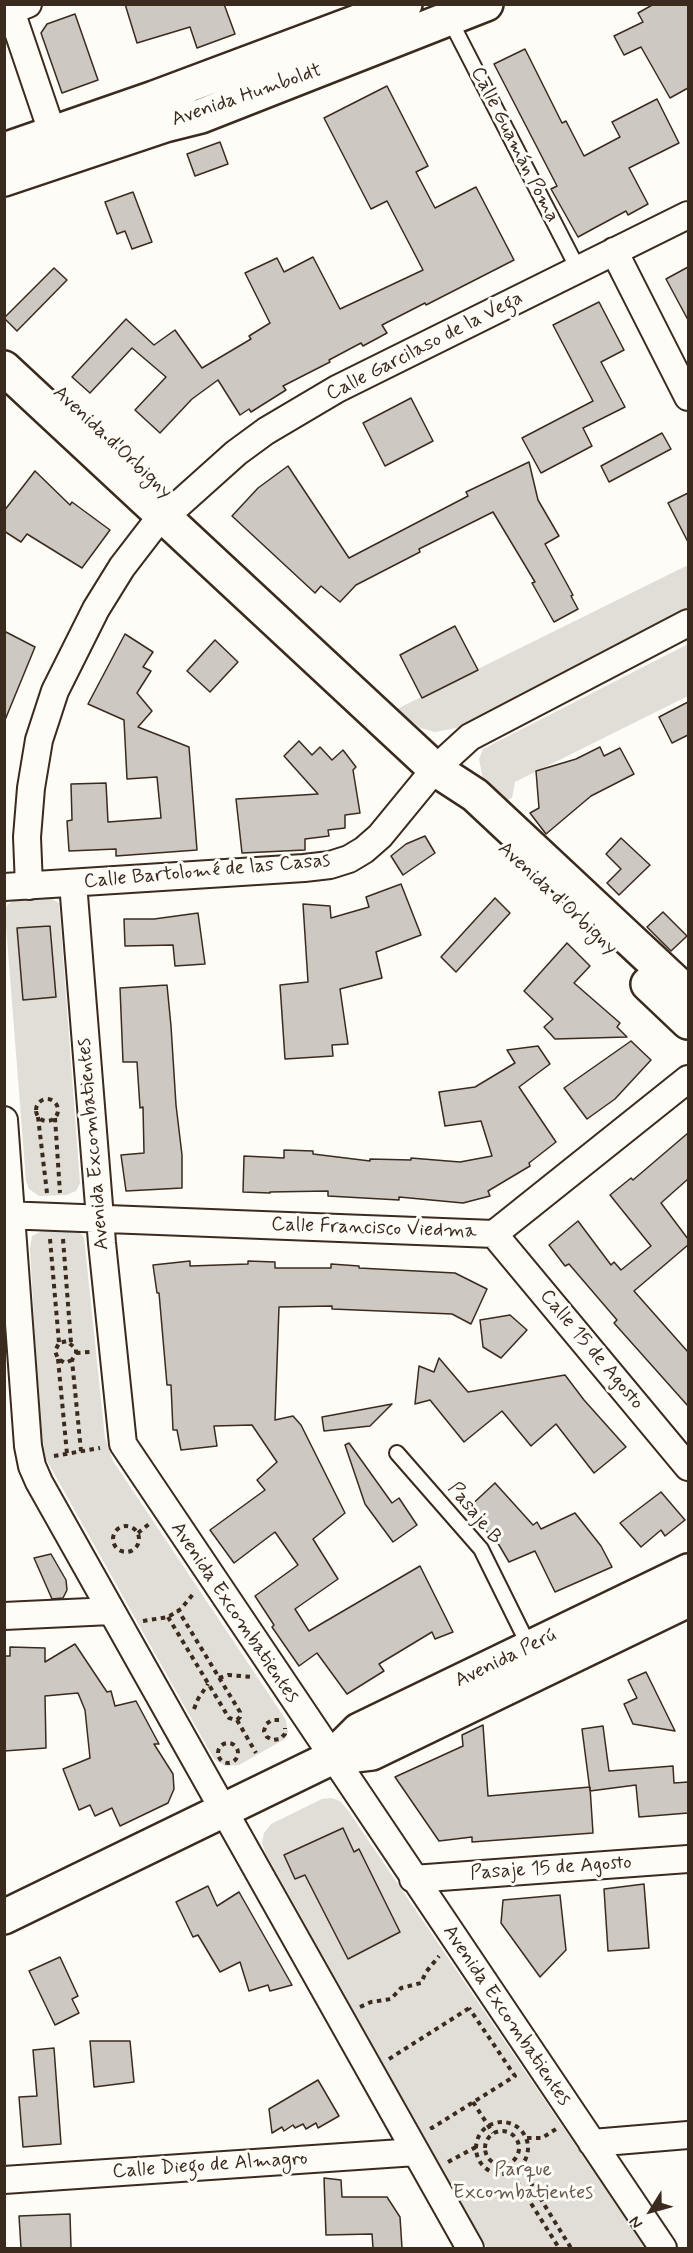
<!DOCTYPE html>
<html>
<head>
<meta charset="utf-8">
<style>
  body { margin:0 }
  #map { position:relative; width:693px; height:2253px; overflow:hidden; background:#fdfcf7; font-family:Mynerve,sans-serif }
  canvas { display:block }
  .frame { position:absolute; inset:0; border:6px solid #3b2a1e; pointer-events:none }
  .north { position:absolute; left:621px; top:2181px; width:60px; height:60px; -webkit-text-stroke:4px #fdfcf7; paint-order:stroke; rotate:233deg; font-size:16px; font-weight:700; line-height:24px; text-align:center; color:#3b2a1e }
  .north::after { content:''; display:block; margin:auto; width:21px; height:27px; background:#3b2a1e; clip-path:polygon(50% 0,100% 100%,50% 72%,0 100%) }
</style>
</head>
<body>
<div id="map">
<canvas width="693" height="2253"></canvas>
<div class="frame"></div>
<div class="north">N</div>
</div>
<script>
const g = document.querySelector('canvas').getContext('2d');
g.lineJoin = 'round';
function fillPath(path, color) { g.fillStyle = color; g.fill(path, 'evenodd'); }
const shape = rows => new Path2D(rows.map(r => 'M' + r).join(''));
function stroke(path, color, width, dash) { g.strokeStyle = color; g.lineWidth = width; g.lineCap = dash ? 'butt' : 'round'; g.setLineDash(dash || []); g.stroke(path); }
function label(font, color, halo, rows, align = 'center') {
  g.font = font + ' Mynerve,sans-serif'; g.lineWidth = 6; g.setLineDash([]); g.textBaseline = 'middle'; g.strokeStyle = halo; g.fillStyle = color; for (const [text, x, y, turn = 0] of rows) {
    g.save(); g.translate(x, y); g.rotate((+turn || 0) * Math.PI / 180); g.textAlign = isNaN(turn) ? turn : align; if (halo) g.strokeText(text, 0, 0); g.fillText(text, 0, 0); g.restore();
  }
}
const green = shape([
  [688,565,688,612,461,727,435,732,420,728,397,709],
  [688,644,688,696,515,782,512,798,498,804,483,779,479,759,483,749],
  [47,896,59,903,80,1183,76,1191,66,1195,39,1196,29,1189,26,1181,5,913,7,905,19,897],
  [42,1231,78,1231,84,1237,105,1438,113,1461,286,1720,288,1732,285,1739,239,1765,225,1766,214,1759,46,1459,40,1426,30,1249,32,1236],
  [331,1798,340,1801,347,1809,645,2248,487,2248,266,1854,262,1843,264,1833,271,1824,322,1799]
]);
const building = shape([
  [125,4,224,4,235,34,197,48,190,27,137,43,125,4],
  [654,4,688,4,688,88,670,98,641,47,624,55,614,36,643,22,638,13,654,4],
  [75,14,98,80,62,93,41,33,47,24,75,14],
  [525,49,562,123,566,121,584,156,620,137,612,122,657,99,679,143,629,168,648,204,628,215,626,211,578,237,551,189,557,186,494,64,525,49],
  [387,86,428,166,416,172,435,208,476,187,514,260,426,305,425,303,382,325,387,333,363,346,361,343,329,360,330,362,283,386,286,390,251,412,249,409,240,415,218,380,192,399,160,433,135,410,166,377,132,348,90,393,72,377,126,319,154,345,175,330,202,368,251,339,249,336,270,323,245,273,277,258,284,272,313,257,340,309,423,270,387,201,371,209,324,118,387,86],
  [220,142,228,164,195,176,187,154,220,142],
  [133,192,152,242,132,249,125,231,117,234,105,202,133,192],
  [688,267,688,320,666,279,688,267],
  [54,268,67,280,17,331,4,318,54,268],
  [599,302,624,350,601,362,625,407,583,428,592,446,541,473,522,438,593,401,553,325,599,302],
  [411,398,433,441,385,466,363,423,411,398],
  [662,433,671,449,609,482,601,466,662,433],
  [529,462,538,500,559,536,545,544,573,595,571,596,578,609,554,622,532,583,535,582,493,512,419,549,420,552,356,585,340,602,321,586,315,593,232,516,258,488,288,466,349,558,468,496,466,492,529,462],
  [35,471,70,505,72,502,110,530,82,568,27,534,21,542,4,531,4,511,35,471],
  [688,493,688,542,668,503,688,493],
  [455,626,478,670,422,698,400,655,455,626],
  [4,631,35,647,5,720,4,720,4,631],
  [125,634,153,652,143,667,151,671,137,693,152,711,138,727,189,747,197,850,116,856,116,849,69,851,67,821,72,820,71,784,106,783,108,822,161,818,157,777,127,779,124,720,88,704,125,634],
  [215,640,238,662,210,692,187,671,215,640],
  [688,702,688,735,672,743,659,717,688,702],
  [299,741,312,755,320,747,332,760,343,750,356,767,353,770,360,813,345,815,345,828,328,830,329,836,305,839,305,850,242,853,236,799,318,794,284,756,299,741],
  [600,747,604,756,620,748,634,774,591,796,546,834,530,813,539,808,536,771,576,759,600,747],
  [425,836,435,853,403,875,391,856,406,844,425,836],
  [621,838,650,865,619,895,607,883,621,869,606,854,621,838],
  [401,884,421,935,376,952,382,978,340,989,348,1044,332,1045,333,1056,285,1059,280,985,308,982,303,904,330,906,331,918,369,907,366,897,401,884],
  [495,898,510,913,456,972,441,957,495,898],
  [663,912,687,936,671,951,647,927,663,912],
  [198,913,205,964,175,966,173,945,125,946,124,919,154,919,198,913],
  [50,926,56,997,23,1000,17,928,50,926],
  [567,943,590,966,574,983,620,1023,617,1027,627,1037,555,1039,544,1027,553,1019,524,991,567,943],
  [167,985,171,1026,176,1105,182,1155,182,1188,126,1191,121,1155,144,1153,143,1107,140,1108,137,1062,123,1062,120,988,167,985],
  [631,1041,651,1060,615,1099,587,1119,564,1088,631,1041],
  [538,1046,550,1064,519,1087,556,1142,529,1163,530,1166,488,1191,490,1196,463,1203,399,1197,399,1200,328,1196,328,1191,270,1192,270,1193,243,1192,244,1156,284,1158,284,1150,313,1151,313,1154,370,1161,370,1159,411,1160,411,1158,460,1162,492,1156,481,1121,445,1126,439,1092,475,1087,515,1063,507,1050,538,1046],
  [688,1133,688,1179,661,1203,688,1239,688,1245,634,1291,688,1352,688,1406,614,1323,617,1320,569,1264,565,1266,549,1245,578,1221,611,1265,614,1262,621,1270,651,1246,610,1195,631,1178,633,1180,688,1133],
  [190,1261,190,1266,248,1264,248,1261,275,1262,275,1268,331,1268,331,1264,359,1266,359,1268,455,1273,487,1289,471,1324,452,1314,332,1309,332,1306,279,1307,275,1420,293,1416,301,1425,345,1513,313,1539,338,1579,295,1609,309,1631,420,1566,453,1632,435,1639,432,1632,379,1664,384,1671,347,1694,317,1653,299,1666,272,1627,274,1625,255,1596,298,1565,275,1532,234,1563,210,1530,265,1490,257,1480,277,1462,252,1425,214,1426,217,1446,181,1450,177,1430,173,1430,171,1385,167,1385,159,1293,157,1293,153,1265,190,1261],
  [510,1315,527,1330,501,1358,483,1347,480,1320,510,1315],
  [439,1358,468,1392,565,1375,584,1400,626,1447,594,1473,556,1424,531,1446,502,1411,464,1442,430,1400,415,1404,419,1366,434,1372,439,1358],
  [392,1404,370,1426,324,1431,322,1417,392,1404],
  [349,1443,392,1503,399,1498,417,1525,393,1542,365,1504,345,1445,349,1443],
  [495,1483,533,1525,537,1522,541,1529,575,1513,601,1546,612,1567,555,1592,535,1551,509,1562,499,1545,467,1509,495,1483],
  [661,1492,685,1520,665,1536,661,1530,641,1547,620,1523,661,1492],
  [51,1554,66,1580,67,1590,63,1598,52,1599,34,1558,51,1554],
  [75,1644,107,1692,111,1691,115,1706,136,1701,159,1744,154,1744,173,1774,174,1789,168,1803,120,1826,112,1808,95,1816,90,1805,79,1810,63,1769,90,1758,85,1710,78,1693,45,1696,46,1748,4,1751,4,1656,10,1656,10,1647,45,1648,45,1662,75,1644],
  [646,1672,675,1731,633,1724,624,1704,637,1698,628,1680,646,1672],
  [483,1725,488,1796,590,1787,593,1833,472,1842,472,1837,439,1841,395,1777,463,1746,462,1735,483,1725],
  [603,1726,609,1771,673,1766,674,1783,688,1782,688,1813,639,1817,636,1785,590,1791,582,1729,603,1726],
  [343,1828,354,1852,359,1849,400,1932,348,1959,305,1875,295,1879,284,1855,343,1828],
  [644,1884,649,1948,608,1951,604,1889,644,1884],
  [208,1886,217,1906,239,1892,292,1985,270,1991,268,1985,249,1991,240,1962,220,1972,198,1935,193,1937,176,1902,208,1886],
  [560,1895,566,1950,540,1977,501,1923,503,1900,560,1895],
  [60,1957,78,1996,72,1999,79,2013,55,2025,29,1971,60,1957],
  [90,2041,130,2041,134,2082,94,2087,90,2041],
  [54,2048,61,2144,23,2147,19,2097,37,2096,33,2050,54,2048],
  [318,2080,339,2116,318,2128,316,2123,306,2129,303,2124,295,2128,293,2125,284,2131,282,2127,272,2133,269,2109,318,2080],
  [324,2178,341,2180,342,2197,387,2197,400,2217,402,2248,373,2248,372,2234,326,2235,324,2178],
  [70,2214,71,2248,21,2248,19,2216,70,2214]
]);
const path = shape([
  '36 1110a11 11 0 1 1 22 0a11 11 0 1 1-22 0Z',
  [38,1117,47,1193],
  [55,1118,60,1193],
  [50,1239,59,1343],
  [63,1239,71,1343],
  [76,1353,90,1352],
  [58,1359,67,1454],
  [72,1360,65,1363,58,1359,55,1351,59,1343,67,1341,76,1349,76,1353,72,1360,81,1451],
  [54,1456,100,1448],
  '113 1539a13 13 0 1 1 26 0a13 13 0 1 1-26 0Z',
  [138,1533,149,1524],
  [168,1617,229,1718,237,1720,240,1717,240,1712,178,1610],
  [143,1621,168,1617,181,1609,194,1593],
  [219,1678,228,1675,252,1677],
  [194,1709,198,1699,208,1684],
  [237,1720,256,1753],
  [279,1720,272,1720,266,1724,264,1731,267,1737,273,1740,280,1739,285,1734,285,1728],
  '218 1753a10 10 0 1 1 20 0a10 10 0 1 1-20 0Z',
  [360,2007,371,2002,391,1999,401,1988,421,1983,426,1972,439,1956],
  [389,2059,471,2007],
  [473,2102,493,2133],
  '476 2148a26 26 0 1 1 52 0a26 26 0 1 1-52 0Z',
  [431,2126,432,2128,515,2076,469,2008],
  '485 2148a17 17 0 1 1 34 0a17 17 0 1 1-34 0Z',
  [527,2138,542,2138,556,2129],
  [448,2162,476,2147],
  [521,2167,571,2248],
  [512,2173,559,2248]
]);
const service = shape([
  [450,20,578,269],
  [397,1453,481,1549,530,1648]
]);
const minor = shape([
  [28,4,11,11,48,120],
  [614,251,688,397],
  [178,505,236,453,266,431,337,389,688,215],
  [73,883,102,1243,123,1444,663,2248],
  [29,886,27,837,31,788,39,740,55,691,96,609,122,567,152,528],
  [4,887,304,868,330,865,349,859,364,850,380,836,435,769,470,737,688,623],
  [4,1120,28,1446,32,1466,39,1482,470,2248],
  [4,1215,494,1234,688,1079],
  [494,1234,688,1467],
  [4,1616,111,1611],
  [413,1879,688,1859],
  [592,2143,688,2135],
  [4,2180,416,2152]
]);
const secondary = shape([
  [4,368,435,769,475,795,688,994],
  [648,984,688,1022],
  [331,1758,359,1730,688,1571],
  [4,1917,331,1758,372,1753,688,1600]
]);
const primary = shape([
  [4,150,154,98,405,4],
  [4,179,165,125,201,116,486,4]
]);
const streetNames = [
  ["Avenida Humboldt",247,96,-19],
  ["Calle Guamán Poma",514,145,63],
  ["Calle Garcilaso de la Vega",425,347,-27],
  ["Avenida d'Orbigny",112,443,43],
  ["Calle Bartolomé de las Casas",207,872,-5],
  ["Avenida d'Orbigny",557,899,43],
  ["Avenida Excombatientes",94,1144,-95],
  ["Calle Francisco Viedma",374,1229,2],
  ["Calle 15 de Agosto",591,1350,50],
  ["Pasaje B",474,1514,51],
  ["Avenida Excombatientes",234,1613,56],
  ["Avenida Perú",506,1659,-26],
  ["Pasaje 15 de Agosto",551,1869,-4],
  ["Avenida Excombatientes",506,2016,56],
  ["Calle Diego de Almagro",210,2166,-4]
];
const parkNames = [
  ["Parque",523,2171],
  ["Excombatientes",523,2194]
];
fillPath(green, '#e1ded7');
fillPath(building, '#cdc8c2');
stroke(building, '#3b2a1e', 1.5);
stroke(service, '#3b2a1e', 18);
stroke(minor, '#3b2a1e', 30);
stroke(secondary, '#3b2a1e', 38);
stroke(primary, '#3b2a1e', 38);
stroke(path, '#3b2a1e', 4, [4.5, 4.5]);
stroke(service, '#fdfcf7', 14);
stroke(minor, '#fdfcf7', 26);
stroke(secondary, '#fdfcf7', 33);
stroke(primary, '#fdfcf7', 33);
label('20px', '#3b2a1e', '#fdfcf7', streetNames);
label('20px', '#64574c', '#fdfcf7', parkNames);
</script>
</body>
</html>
